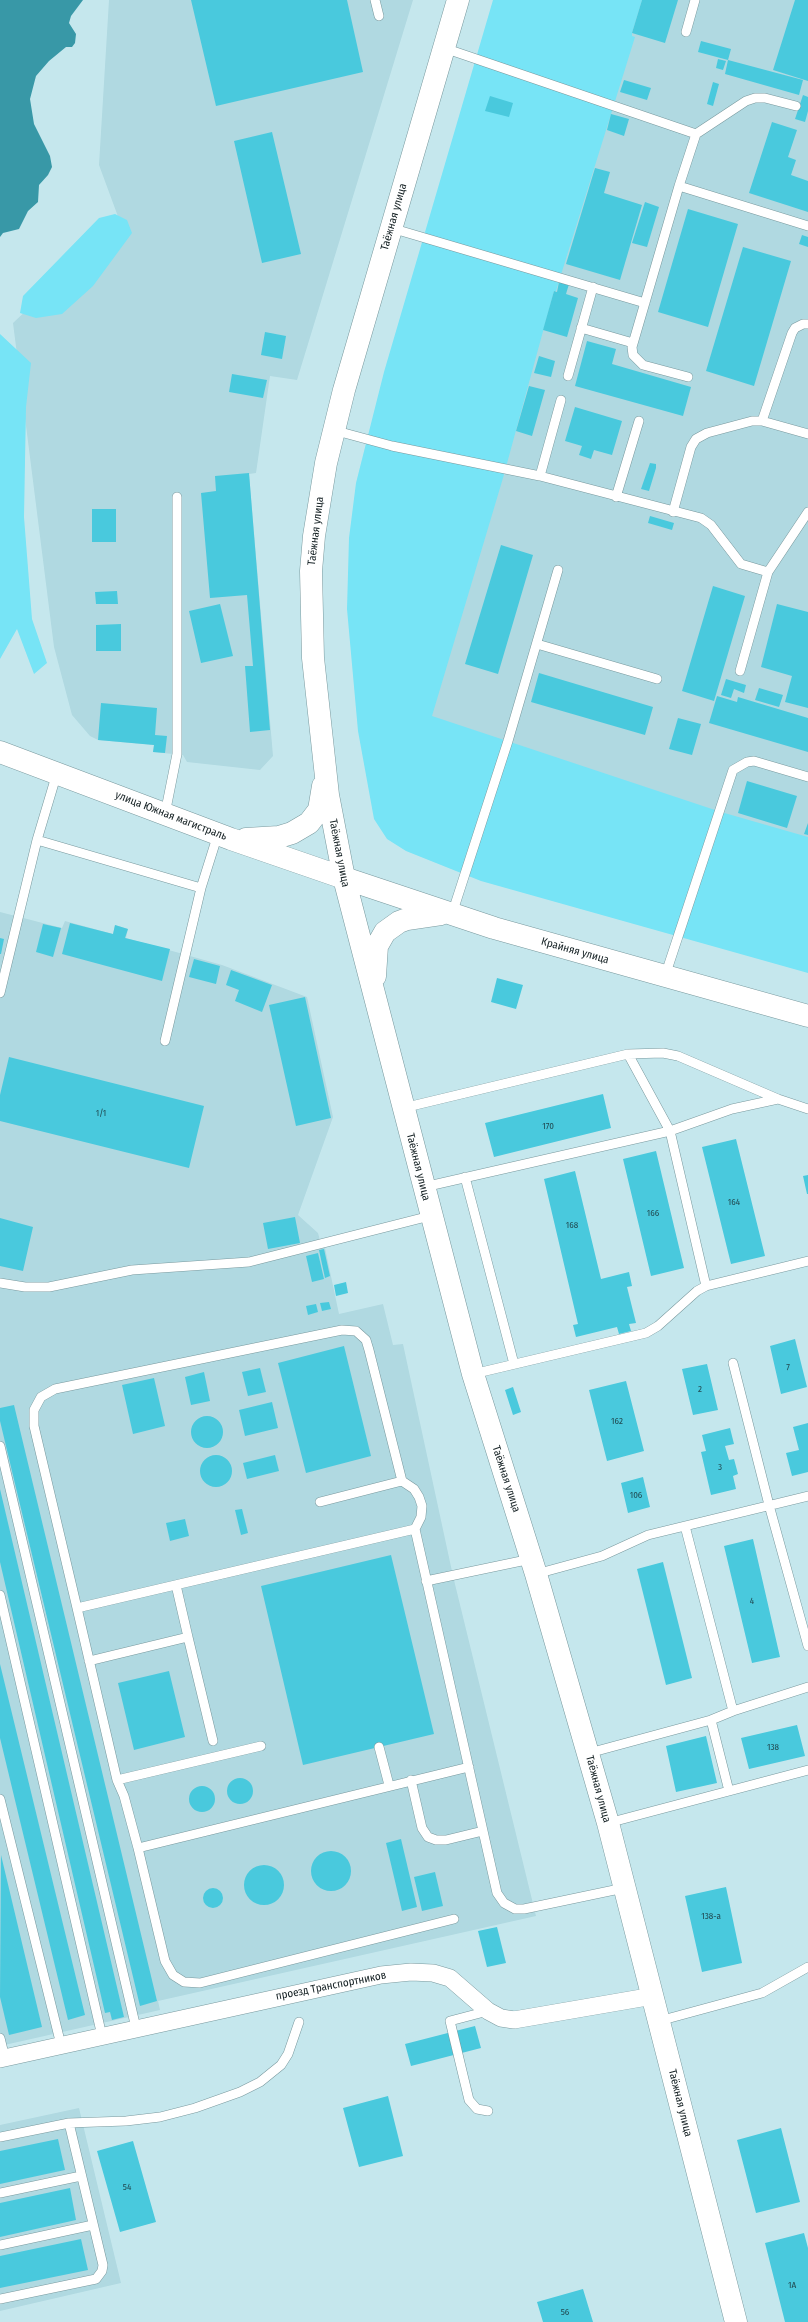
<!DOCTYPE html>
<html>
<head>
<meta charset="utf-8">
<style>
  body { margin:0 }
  canvas { display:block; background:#c5e7ed }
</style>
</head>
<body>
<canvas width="808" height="2322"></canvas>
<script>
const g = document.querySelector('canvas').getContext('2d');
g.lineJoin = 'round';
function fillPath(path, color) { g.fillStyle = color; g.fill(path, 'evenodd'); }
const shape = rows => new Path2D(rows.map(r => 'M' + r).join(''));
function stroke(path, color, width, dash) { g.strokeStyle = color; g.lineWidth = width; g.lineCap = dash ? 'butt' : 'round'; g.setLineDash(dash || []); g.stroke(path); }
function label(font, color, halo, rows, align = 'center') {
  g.font = font + ' "Fira Sans Condensed",sans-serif'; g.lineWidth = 4; g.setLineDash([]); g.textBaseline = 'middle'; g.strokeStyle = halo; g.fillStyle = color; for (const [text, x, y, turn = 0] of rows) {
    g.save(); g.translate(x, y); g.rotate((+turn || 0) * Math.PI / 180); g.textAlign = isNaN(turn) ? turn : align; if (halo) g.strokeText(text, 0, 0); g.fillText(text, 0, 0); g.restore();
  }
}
const built = shape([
  [109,0,413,0,297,380,270,376,256,473,249,474,273,756,260,770,187,762,183,755,153,752,154,745,98,740,90,736,72,715,54,647,13,323,120,222,99,165],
  [620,0,808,0,808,858,412,733],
  [0,912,62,928,65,921,113,934,115,925,128,929,126,938,222,965,307,997,333,1117,298,1215,318,1233,322,1248,325,1248,339,1314,383,1304,393,1345,403,1344,453,1576,536,1916,158,2001,160,2010,0,2046],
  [79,2108,121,2283,0,2311,0,2125]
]);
const green = shape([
  [493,0,642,0,632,33,632,36,635,37,560,278,556,291,554,291,503,478,432,716,721,812,808,837,808,973,481,881,406,851,387,839,374,819,358,731,347,609,349,538,356,483,384,372],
  [115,214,127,220,132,233,93,286,62,314,36,318,20,313,23,296,99,218],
  [0,334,31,363,26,407,24,517,32,619,47,663,34,674,17,629,0,659]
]);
const water = shape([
  [0,0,83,0,71,16,69,23,76,34,75,43,72,47,66,47,49,61,36,76,30,99,34,124,50,156,52,167,48,175,39,185,38,202,28,211,19,229,3,233,0,237]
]);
const building = shape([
  [191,0,347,0,363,72,216,106],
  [642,0,678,0,665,43,632,33],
  [795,0,808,0,808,81,773,70],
  [701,41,731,49,728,60,803,80,799,95,725,74,728,60,698,52],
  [718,59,726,61,723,70,716,68],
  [624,80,651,88,647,100,620,92],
  [713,82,719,84,713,106,707,104],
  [803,95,808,97,808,111,805,122,795,119],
  [490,96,513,103,509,117,485,111],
  [611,114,629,119,624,136,607,130],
  [772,122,797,130,788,157,796,160,791,175,808,181,808,212,749,193],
  [272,132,301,254,262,263,234,141],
  [595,168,610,172,604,193,642,205,620,280,566,264],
  [645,202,659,207,647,247,632,243],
  [688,209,738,224,708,327,658,312],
  [802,235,808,237,808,247,799,244],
  [743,247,791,261,754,386,706,371],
  [559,282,569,284,566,294,578,298,567,337,543,330,554,291,557,292],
  [265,332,286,336,282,359,261,355],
  [587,341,616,349,612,364,691,387,683,416,575,386],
  [539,356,555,361,551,377,534,373],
  [232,374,267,380,263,398,229,392],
  [529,386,545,390,532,436,516,431],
  [575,407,622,421,612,455,594,450,591,459,579,455,582,446,565,441],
  [650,463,656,464,656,468,649,491,641,489],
  [249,473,270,730,250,732,245,666,253,666,247,595,210,598,201,493,216,491,215,476],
  [92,509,116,509,116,542,92,542],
  [650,516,674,523,672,530,648,523],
  [501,545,533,555,498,674,465,664],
  [713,586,745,596,714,701,682,691],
  [117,591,118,604,96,604,95,592],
  [220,604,233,656,201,663,189,611],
  [777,604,808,612,808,708,785,702,792,676,761,667],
  [121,624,121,651,96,651,96,625],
  [539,673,653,707,645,735,531,702],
  [726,679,746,685,744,693,734,689,731,698,721,695],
  [759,688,783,695,779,707,755,700],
  [717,696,737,702,738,697,808,718,808,752,709,723],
  [101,703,157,708,155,735,167,736,165,753,153,752,154,745,98,740],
  [678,718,701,724,692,755,669,749],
  [747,781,797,796,787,828,738,813],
  [808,823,808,835,804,834],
  [70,923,113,934,115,925,128,929,125,938,170,949,162,981,62,954],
  [43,924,61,928,53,957,36,952],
  [0,938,4,939,1,954,0,954],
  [194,959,220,966,216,984,189,977],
  [231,970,272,985,262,1012,235,1001,239,990,226,985],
  [497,978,523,985,516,1009,491,1002],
  [305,997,331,1118,296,1126,269,1005],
  [9,1057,204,1106,189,1168,0,1121,0,1095],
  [603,1094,611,1128,494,1157,485,1123],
  [736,1139,765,1256,731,1264,702,1147],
  [656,1151,684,1268,651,1276,623,1159],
  [575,1171,601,1279,629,1272,632,1286,627,1287,636,1323,629,1324,631,1331,619,1334,617,1327,576,1337,573,1325,578,1324,544,1179],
  [808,1175,808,1194,807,1194,803,1176],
  [295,1217,300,1243,268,1249,263,1223],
  [0,1218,33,1227,23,1271,0,1266],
  [324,1249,330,1276,325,1278,319,1250],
  [318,1253,324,1279,312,1282,306,1256],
  [346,1282,348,1293,336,1296,334,1285],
  [329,1302,331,1309,322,1311,320,1303],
  [316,1304,318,1312,308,1315,306,1306],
  [795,1339,807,1387,781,1394,770,1346],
  [344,1346,371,1456,306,1473,278,1363],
  [707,1364,718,1410,693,1415,682,1369],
  [260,1368,266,1392,248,1396,242,1372],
  [204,1372,210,1401,191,1405,185,1377],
  [154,1378,165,1426,133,1434,122,1385],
  [626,1381,644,1451,607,1461,589,1390],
  [513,1387,521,1412,513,1415,505,1390],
  [272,1402,278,1428,245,1436,239,1410],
  [14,1405,157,2001,140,2006,0,1421,0,1408],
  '191 1432a16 16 0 1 1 32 0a16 16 0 1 1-32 0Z',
  [808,1423,808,1472,792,1476,786,1453,799,1450,793,1427],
  [730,1428,734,1444,725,1446,729,1460,734,1459,738,1474,733,1476,736,1489,711,1495,701,1452,706,1451,702,1435],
  '200 1471a16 16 0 1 1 32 0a16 16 0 1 1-32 0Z',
  [275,1455,279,1471,247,1479,243,1463],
  [643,1477,650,1507,628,1513,621,1483],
  [0,1489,124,2017,112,2020,110,2012,105,2013,0,1562],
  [242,1509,248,1533,241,1535,235,1510],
  [185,1519,189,1536,170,1541,166,1523],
  [753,1539,780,1657,752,1663,724,1546],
  [391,1555,434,1734,303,1765,261,1586],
  [663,1562,692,1678,666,1685,637,1569],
  [0,1664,85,2015,68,2020,0,1738],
  [169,1671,185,1737,134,1750,118,1683],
  [797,1725,805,1756,749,1769,741,1738],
  [706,1736,717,1783,676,1792,666,1746],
  '227 1791a13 13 0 1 1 26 0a13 13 0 1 1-26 0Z',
  '189 1799a13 13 0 1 1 26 0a13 13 0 1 1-26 0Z',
  [401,1839,417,1907,402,1911,386,1843],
  '311 1871a20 20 0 1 1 40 0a20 20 0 1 1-40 0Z',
  [1,1855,42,2027,9,2035,0,1997],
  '244 1885a20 20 0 1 1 40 0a20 20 0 1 1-40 0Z',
  [435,1872,443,1906,422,1911,414,1877],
  [726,1887,742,1963,702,1972,685,1896],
  '203 1898a10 10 0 1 1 20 0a10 10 0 1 1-20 0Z',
  [497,1927,506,1963,487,1967,478,1931],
  [475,2026,481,2048,411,2066,405,2044],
  [388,2096,403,2156,359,2167,343,2108],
  [781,2128,800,2202,756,2213,737,2140],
  [58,2139,65,2170,0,2184,0,2151],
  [133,2141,156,2222,120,2232,97,2151],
  [70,2188,76,2220,0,2237,0,2203],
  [804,2233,808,2248,808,2322,785,2322,765,2243],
  [81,2239,88,2270,0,2288,0,2256],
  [583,2289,593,2322,543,2322,537,2302]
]);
const lane = shape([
  [375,0,379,16],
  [686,32,695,0],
  [444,48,696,134,746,101,755,98,765,98,796,106],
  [679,186,696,134],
  [391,228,645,303],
  [581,328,633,343],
  [568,376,593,287],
  [688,377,643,365,633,355,632,347,679,186,808,226],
  [762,421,792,333,795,328,803,324,808,324],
  [333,430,392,446,540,476,701,518,711,525,741,564,768,572],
  [540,476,561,400],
  [616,497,639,421],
  [673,512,691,447,696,439,707,433,752,421,762,421,808,434],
  [537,644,657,679],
  [740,671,768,572,808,512],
  [165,814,177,754,177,497],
  [37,840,201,888],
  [452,914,508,741,558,570],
  [665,976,733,770,747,762,754,761,808,777],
  [0,993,37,840,57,773],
  [165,1041,201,888,218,834],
  [628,1054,663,1053,678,1056,778,1099],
  [403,1108,628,1054,670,1131,706,1286],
  [465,1177,514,1364],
  [424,1187,670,1131,732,1109,778,1099,808,1109],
  [0,1283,25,1287,49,1287,132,1270,249,1262,430,1216],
  [733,1363,769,1505,808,1646],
  [473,1374,646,1333,658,1326,697,1291,706,1286,808,1261],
  [0,1446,136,2028],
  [320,1502,402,1481],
  [685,1526,733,1711],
  [536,1574,602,1556,648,1535,808,1496],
  [426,1581,531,1559],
  [176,1585,188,1637],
  [0,1595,102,2036],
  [77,1608,34,1426,34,1410,41,1397,55,1389,342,1330,356,1331,366,1340,369,1350,402,1481,414,1489,419,1497,422,1506,421,1517,415,1529],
  [89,1661,188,1637,213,1741],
  [711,1720,729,1791],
  [379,1747,389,1785],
  [589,1753,711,1720,733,1711,808,1687],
  [117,1780,261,1746],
  [411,1780,422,1828,428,1837,436,1840,446,1840,483,1831],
  [0,1799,61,2045],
  [608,1823,808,1770],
  [138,1848,469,1767],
  [454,1919,200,1983,184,1982,173,1975,165,1961,138,1848,124,1796,117,1780,77,1608,415,1529,497,1893,504,1903,515,1909,524,1909,624,1888],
  [488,2011,450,2021,469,2100,477,2109,488,2111],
  [659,2021,762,1993,808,1967],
  [0,2038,5,2058],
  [69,2123,126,2121,160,2117,195,2108,240,2092,260,2082,281,2065,288,2054,299,2022],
  [0,2137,69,2123,103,2265,102,2271,96,2279,0,2299],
  [0,2193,81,2176],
  [0,2245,93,2225]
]);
const street = shape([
  [0,2059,381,1975,411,1972,433,1973,450,1978,488,2011,501,2018,514,2020,653,1996]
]);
const secondary = shape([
  [344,878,473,1374,536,1574,608,1823,736,2322],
  [344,878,494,928,808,1016],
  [375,976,377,946,385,932,399,922,407,919,441,914]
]);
const highway = shape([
  [0,752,231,839,344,878],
  [246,839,279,837,292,833,309,823,319,810,323,786],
  [344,878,328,795,313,658,311,571,314,536,326,463,344,390,458,0]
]);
const numberNames = [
  ["1/1",101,1113],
  ["170",548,1126],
  ["164",734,1202],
  ["166",653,1213],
  ["168",572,1225],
  ["7",788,1367],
  ["2",700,1389],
  ["162",617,1421],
  ["3",720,1467],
  ["106",636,1495],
  ["4",752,1601],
  ["138",773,1747],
  ["138-а",711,1916],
  ["54",127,2187],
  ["1А",792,2285],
  ["56",565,2312]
];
const streetNames = [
  ["Таёжная улица",394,217,-74],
  ["Таёжная улица",316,531,-83],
  ["улица Южная магистраль",171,816,21],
  ["Таёжная улица",339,853,79],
  ["Крайняя улица",575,951,16],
  ["Таёжная улица",418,1167,76],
  ["Таёжная улица",506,1479,72],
  ["Таёжная улица",598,1789,75],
  ["проезд Транспортников",331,1986,-11],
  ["Таёжная улица",680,2103,76]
];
fillPath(built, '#b0d9e1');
fillPath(green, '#77e4f6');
fillPath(water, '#3898a7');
fillPath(building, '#49c9dd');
stroke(lane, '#79999e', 10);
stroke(street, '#79999e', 18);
stroke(secondary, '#79999e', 23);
stroke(highway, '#79999e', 23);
stroke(lane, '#fff', 9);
stroke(street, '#fff', 17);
stroke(secondary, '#fff', 22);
stroke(highway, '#fff', 22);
label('9px', '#214a52', null, numberNames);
label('11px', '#142023', '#fff', streetNames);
</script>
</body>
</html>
